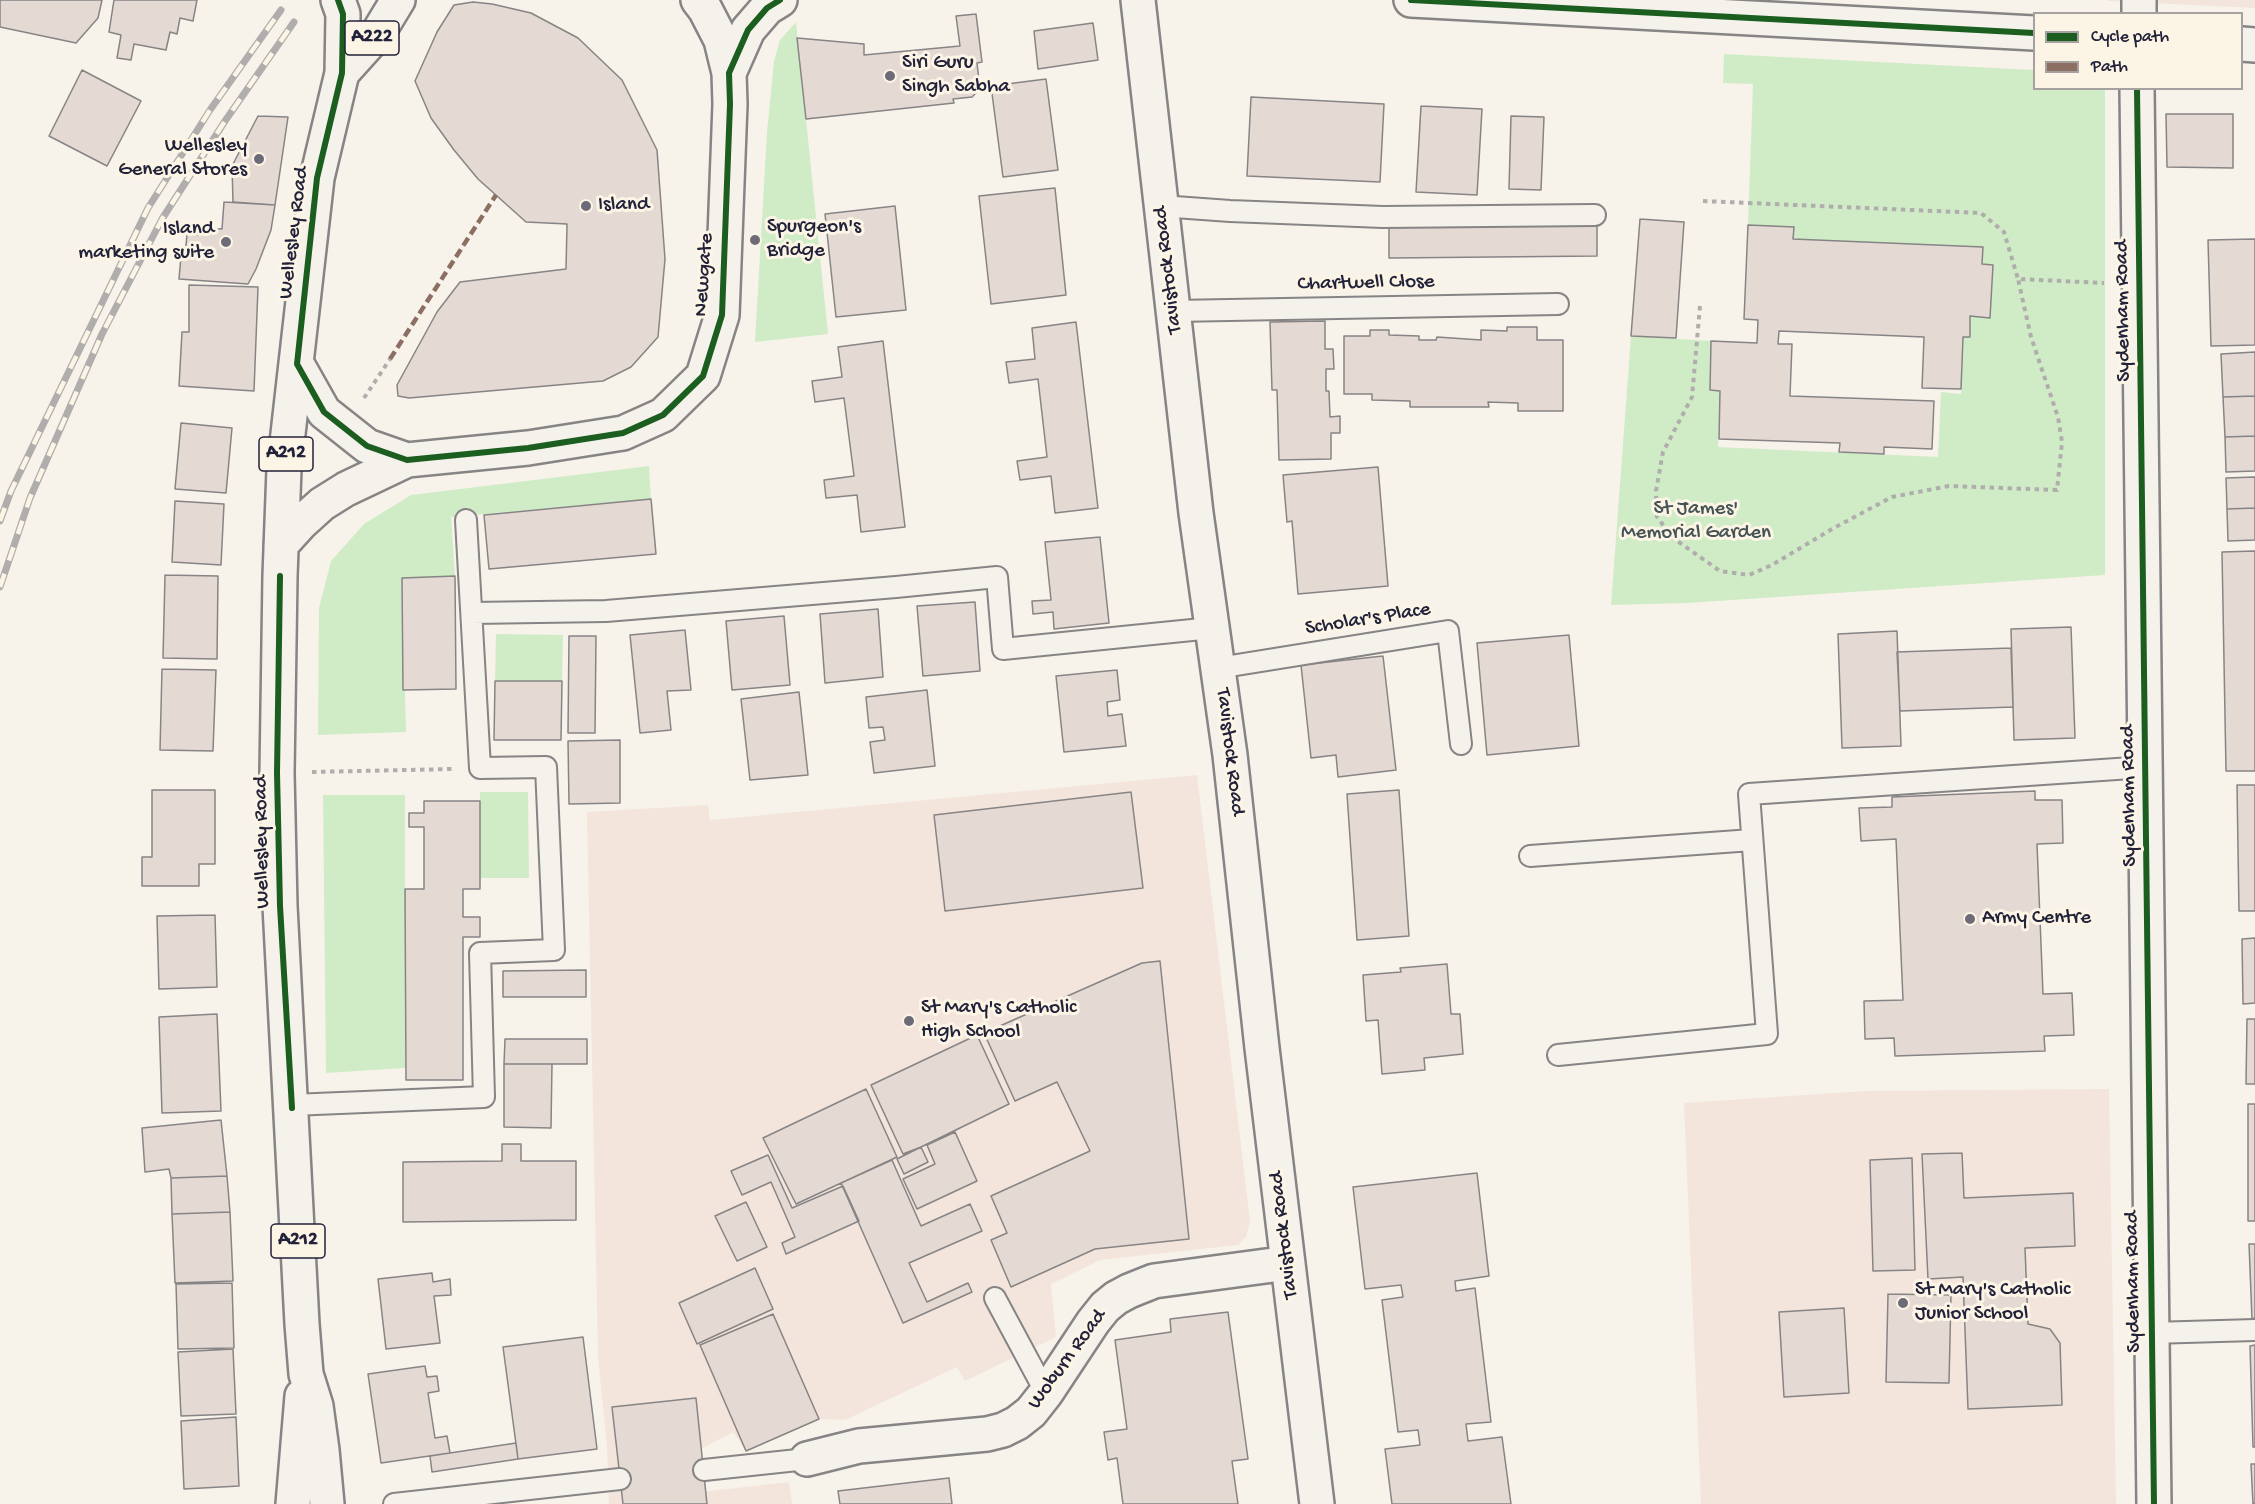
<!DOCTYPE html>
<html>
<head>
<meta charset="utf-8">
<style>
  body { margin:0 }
  #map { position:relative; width:2255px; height:1504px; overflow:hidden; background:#f7f3ea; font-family:"Gochi Hand",sans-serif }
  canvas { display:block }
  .legend { position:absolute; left:2033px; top:12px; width:210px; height:78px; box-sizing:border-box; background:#fcf5e5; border:2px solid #a5a1a1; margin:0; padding:8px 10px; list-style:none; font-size:18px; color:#22223b }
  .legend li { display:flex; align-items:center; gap:12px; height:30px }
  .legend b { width:30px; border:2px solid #a5a1a1 }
</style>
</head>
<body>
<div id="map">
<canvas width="2255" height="1504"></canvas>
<ul class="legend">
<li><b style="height:8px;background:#1b5e20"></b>Cycle path</li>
<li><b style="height:8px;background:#8d6e63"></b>Path</li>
</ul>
</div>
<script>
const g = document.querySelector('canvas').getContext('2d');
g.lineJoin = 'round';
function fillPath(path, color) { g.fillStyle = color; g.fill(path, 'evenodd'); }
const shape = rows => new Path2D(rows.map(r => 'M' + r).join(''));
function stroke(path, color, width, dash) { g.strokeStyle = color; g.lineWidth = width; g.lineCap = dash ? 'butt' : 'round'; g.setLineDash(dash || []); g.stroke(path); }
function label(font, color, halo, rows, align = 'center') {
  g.font = font + ' "Gochi Hand",sans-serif'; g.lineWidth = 6; g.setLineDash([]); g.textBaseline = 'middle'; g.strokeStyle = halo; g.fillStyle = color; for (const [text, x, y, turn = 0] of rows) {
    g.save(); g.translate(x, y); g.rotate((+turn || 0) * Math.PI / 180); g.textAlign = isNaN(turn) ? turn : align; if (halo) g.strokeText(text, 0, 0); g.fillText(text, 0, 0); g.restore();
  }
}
const built = shape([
  [2108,0,2255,0,2255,8,2108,1],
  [1197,775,1250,1221,1246,1237,1238,1245,1100,1260,1051,1284,1056,1337,965,1381,957,1367,845,1420,819,1419,746,1451,733,1432,697,1451,702,1492,789,1482,792,1504,609,1504,607,1447,598,1357,587,812,708,805,710,820],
  [2109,1089,2116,1504,1701,1504,1684,1103,1866,1091]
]);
const green = shape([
  [796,22,828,334,755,342,767,132,774,61,780,40],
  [1724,54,2034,70,2034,88,2105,89,2105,575,1688,603,1611,605,1631,336,1711,341,1710,390,1720,391,1718,447,1938,457,1941,392,1961,394,1963,337,1970,337,1970,316,1990,317,1992,265,1793,239,1793,227,1748,225,1753,84,1723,83],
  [649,466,651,499,451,517,455,576,402,578,406,732,318,735,319,608,331,561,364,524,411,495],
  [496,634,563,635,562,681,495,681],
  [480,792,528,792,529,878,480,878],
  [323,795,405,795,405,1068,326,1073]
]);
const building = shape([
  [0,0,102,0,98,18,76,43,0,27,0,0],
  [114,0,197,0,193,21,180,18,177,34,170,32,166,50,134,44,131,60,117,58,121,35,109,32,114,0],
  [473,2,492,4,531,13,578,38,622,80,657,150,665,259,658,337,631,367,603,381,409,398,398,396,397,385,437,312,460,282,566,269,567,224,526,222,478,179,454,150,431,118,415,81,437,32,454,5,473,2],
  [976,14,982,62,977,63,980,89,972,97,953,99,954,103,806,119,797,38,864,44,864,55,960,46,956,16,976,14],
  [1093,23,1098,60,1038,69,1034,31,1093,23],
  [82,70,141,101,107,166,49,136,82,70],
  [1046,79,1058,170,1003,177,991,86,1046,79],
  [1251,97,1384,104,1380,182,1247,176,1251,97],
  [1421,106,1482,109,1477,195,1416,192,1421,106],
  [2166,114,2233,114,2233,168,2167,167,2166,114],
  [258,116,288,117,275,205,233,202,232,166,258,116],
  [1511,116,1544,117,1541,190,1509,189,1511,116],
  [1055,188,1066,295,991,304,979,196,1055,188],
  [224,202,275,205,271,230,256,269,248,284,179,279,181,256,185,256,187,234,201,235,201,228,222,229,224,202],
  [895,206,906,310,836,317,825,214,895,206],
  [1640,219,1684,222,1676,338,1631,336,1640,219],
  [1597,224,1597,256,1389,258,1389,225,1597,224],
  [1748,225,1794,227,1793,239,1983,247,1982,264,1993,265,1990,318,1970,316,1970,337,1963,337,1961,389,1922,388,1924,337,1779,331,1778,344,1792,344,1790,396,1934,401,1932,449,1884,447,1884,454,1839,452,1840,443,1719,439,1720,391,1710,390,1711,341,1757,343,1758,320,1744,319,1748,225],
  [2255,239,2255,345,2211,346,2208,240,2255,239],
  [189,285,258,287,254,391,179,386,182,332,189,332,189,285],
  [1325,321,1325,349,1333,349,1334,369,1326,369,1326,391,1329,391,1330,417,1340,416,1340,433,1331,433,1331,459,1279,460,1277,390,1272,390,1270,322,1325,321],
  [1076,322,1098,508,1055,513,1051,476,1020,480,1017,461,1047,457,1038,379,1009,383,1006,362,1035,359,1032,328,1076,322],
  [1507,327,1537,327,1537,340,1563,340,1563,411,1518,411,1518,403,1488,402,1489,407,1410,407,1410,401,1372,400,1372,394,1344,394,1344,336,1370,336,1370,330,1389,330,1389,335,1419,336,1419,340,1436,340,1437,337,1481,340,1481,330,1507,331,1507,327],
  [883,341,905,527,861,532,857,495,826,498,824,480,854,476,844,398,815,402,812,381,842,377,838,347,883,341],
  [2255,352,2255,396,2223,397,2221,354,2255,352],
  [2255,396,2255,436,2225,437,2223,397,2255,396],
  [181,423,232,428,226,493,175,489,181,423],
  [2255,436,2255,471,2226,472,2225,437,2255,436],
  [1378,467,1388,586,1298,594,1292,521,1287,522,1283,475,1378,467],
  [2255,477,2255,508,2227,509,2226,478,2255,477],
  [651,499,656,554,489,569,484,515,651,499],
  [175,501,224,504,221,565,172,562,175,501],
  [2255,508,2255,540,2228,541,2227,509,2255,508],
  [1100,537,1109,623,1054,629,1053,612,1033,614,1032,601,1051,600,1045,542,1100,537],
  [2255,551,2255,771,2226,771,2222,552,2255,551],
  [165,575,218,576,217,659,163,658,165,575],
  [455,576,456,689,403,690,402,578,455,576],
  [975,602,980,671,923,676,917,606,975,602],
  [878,609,883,677,825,683,820,614,878,609],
  [784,616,790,685,732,690,726,621,784,616],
  [2071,627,2075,738,2014,740,2011,629,2071,627],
  [685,630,691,690,667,691,671,730,640,733,630,635,685,630],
  [1897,631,1901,746,1842,748,1838,634,1897,631],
  [1569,635,1579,746,1487,755,1477,643,1569,635],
  [569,636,596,636,595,733,568,733,569,636],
  [2011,648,2013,707,1900,711,1897,652,2011,648],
  [1383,656,1396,770,1338,777,1336,755,1311,758,1301,665,1383,656],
  [162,669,216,670,213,751,160,750,162,669],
  [1117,670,1120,700,1107,702,1108,716,1122,714,1126,746,1064,752,1056,676,1117,670],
  [495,681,562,681,561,740,494,740,495,681],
  [927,690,935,766,874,773,870,742,885,740,883,727,869,728,866,697,927,690],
  [799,692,808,775,750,780,741,699,799,692],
  [620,740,620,803,569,804,568,741,620,740],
  [2237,785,2255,785,2255,911,2239,911,2237,785],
  [152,790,215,790,215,864,199,864,199,886,142,886,142,857,152,857,152,790],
  [1399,790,1409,936,1357,940,1347,794,1399,790],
  [2035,791,2035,800,2062,800,2063,843,2037,844,2043,994,2072,993,2074,1035,2044,1036,2045,1051,1895,1056,1894,1038,1865,1039,1864,1001,1903,1000,1896,839,1861,841,1859,808,1892,807,1892,797,2035,791],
  [1131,792,1143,888,945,911,934,815,1131,792],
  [424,801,480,801,480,889,463,889,463,917,480,917,480,937,463,937,463,1080,406,1080,405,889,424,889,424,827,409,827,409,813,424,813,424,801],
  [215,915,217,987,159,989,157,916,215,915],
  [2255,938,2255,1003,2243,1004,2242,939,2255,938],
  [1160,961,1189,1239,1095,1249,1011,1287,991,1240,1007,1233,991,1196,1090,1151,1057,1082,1015,1101,984,1033,1142,963,1160,961],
  [1447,964,1451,1014,1460,1014,1463,1054,1424,1058,1425,1070,1382,1074,1378,1020,1366,1021,1363,975,1401,972,1400,968,1447,964],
  [586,970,586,997,503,997,503,971,586,970],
  [217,1014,221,1111,162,1113,159,1017,217,1014],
  [2247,1019,2255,1019,2255,1084,2246,1084,2247,1019],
  [977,1035,1009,1104,921,1147,903,1154,871,1085,977,1035],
  [505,1039,587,1039,587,1064,504,1064,505,1039],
  [504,1064,552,1064,551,1128,504,1127,504,1064],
  [866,1089,897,1157,796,1204,763,1138,866,1089],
  [2248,1104,2255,1104,2255,1221,2248,1221,2248,1104],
  [221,1120,227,1176,171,1178,169,1169,145,1172,142,1128,221,1120],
  [955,1132,977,1181,917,1209,903,1179,935,1164,927,1145,955,1132],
  [502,1144,521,1144,521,1161,576,1161,576,1220,403,1222,403,1162,502,1161,502,1144],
  [921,1147,928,1162,904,1174,897,1159,921,1147],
  [1962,1153,1964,1198,2073,1193,2075,1246,2025,1248,2028,1324,2050,1329,2060,1343,2062,1405,1968,1409,1963,1277,1928,1279,1922,1154,1962,1153],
  [768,1155,792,1208,843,1186,859,1221,786,1254,782,1243,795,1237,771,1182,742,1195,731,1171,768,1155],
  [1912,1158,1915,1270,1873,1271,1870,1160,1912,1158],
  [892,1160,921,1226,970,1204,982,1231,909,1263,927,1302,968,1283,972,1292,903,1323,841,1183,892,1160],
  [1477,1173,1489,1276,1455,1281,1456,1291,1475,1288,1491,1422,1466,1424,1468,1441,1502,1437,1511,1504,1392,1504,1385,1449,1420,1445,1418,1430,1398,1432,1382,1300,1403,1297,1401,1285,1365,1289,1353,1187,1477,1173],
  [227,1176,230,1212,172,1214,171,1178,227,1176],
  [746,1202,767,1247,737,1261,715,1216,746,1202],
  [230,1212,233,1281,175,1283,172,1214,230,1212],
  [2249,1244,2255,1244,2255,1318,2252,1319,2249,1244],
  [755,1268,773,1309,697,1344,679,1303,755,1268],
  [432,1273,433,1282,450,1279,451,1295,434,1296,440,1343,386,1349,378,1279,432,1273],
  [232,1283,234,1348,178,1349,176,1284,232,1283],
  [1888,1294,1951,1295,1949,1383,1886,1382,1888,1294],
  [1844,1308,1849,1393,1784,1397,1779,1312,1844,1308],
  [1228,1312,1248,1459,1232,1461,1238,1504,1123,1504,1117,1458,1108,1460,1104,1432,1127,1429,1115,1340,1171,1332,1170,1319,1228,1312],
  [773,1314,819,1419,746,1451,700,1345,773,1314],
  [583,1337,597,1449,518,1459,503,1347,583,1337],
  [2255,1345,2255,1447,2253,1447,2250,1346,2255,1345],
  [233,1349,236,1414,181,1416,178,1352,233,1349],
  [425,1366,427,1377,437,1376,439,1391,428,1393,435,1438,447,1436,450,1453,381,1463,368,1374,425,1366],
  [696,1398,707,1504,623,1504,612,1407,696,1398],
  [236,1417,239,1486,184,1489,181,1421,236,1417],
  [516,1443,518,1459,432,1472,430,1456,516,1443],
  [2251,1464,2255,1464,2255,1504,2253,1504,2251,1464],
  [949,1478,952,1504,840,1504,838,1491,949,1478]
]);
const path = shape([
  [1703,201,1981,213,2004,232,2018,279,2104,283],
  [1700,306,1692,397,1663,452,1656,491,1657,517,1673,538,1720,571,1749,575,1772,565,1832,529,1892,497,1949,486,2057,490,2062,442,2058,417,2031,337,2018,279],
  [364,398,390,359],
  [312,772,452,769]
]);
const lane = shape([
  [1161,206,1230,211,1383,217,1595,215],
  [1174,311,1558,304],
  [472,613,606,611,896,587,997,577,1003,649,1212,628],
  [1218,668,1448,631,1461,744],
  [1530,856,1752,840],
  [1558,1055,1767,1034,1749,794,2146,767],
  [292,1105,484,1097,480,953,554,950,546,767,480,768,466,520],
  [995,1298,1046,1393],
  [2151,1333,2255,1330],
  [704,1470,807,1459],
  [394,1504,620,1479]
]);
const street = shape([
  [1138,0,1196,513,1230,755,1262,1048,1317,1504],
  [2139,14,2139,0],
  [2137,88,2154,1504],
  [807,1459,859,1446,987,1434,1003,1430,1017,1423,1031,1412,1046,1393,1093,1322,1105,1307,1116,1298,1129,1291,1154,1281,1288,1263]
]);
const primary = shape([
  [1411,0,2034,33],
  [2242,44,2255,45],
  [342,73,378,33,398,0],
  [729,73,748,30,767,8,780,0],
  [297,364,324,412,367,446,407,460],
  [281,545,301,523,322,504,346,489,407,460,528,448,623,433,663,415,703,376,722,315,730,104,729,73,721,40,705,9,698,0],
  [293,1504,302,1396],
  [327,1504,322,1450,316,1406,306,1374,302,1324,280,906,277,773,280,576,284,469,317,178,342,73,343,14,338,0]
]);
const rail = shape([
  [0,521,11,491,148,208,210,110,281,10],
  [0,587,30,498,102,334,162,219,225,121,294,22]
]);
const quiet = shape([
  [390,359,496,195]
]);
const cycleway = shape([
  [338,0,343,14,342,73,317,178,297,364,324,412,367,446,407,460,528,448,623,433,663,415,703,376,722,315,730,104,729,73,748,30,767,8,780,0],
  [1411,0,2034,33],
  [2137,88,2154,1504],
  [280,576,277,773,280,906,292,1108]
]);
const markers = [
  [890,76,6,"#6d6b78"],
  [259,159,6,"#6d6b78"],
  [586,206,6,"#6d6b78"],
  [755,240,6,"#6d6b78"],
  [226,242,6,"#6d6b78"],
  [1970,919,6,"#6d6b78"],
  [909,1021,6,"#6d6b78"],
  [1903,1303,6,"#6d6b78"]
];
const shields = [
  [372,38,54],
  [286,454,54],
  [298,1241,54]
];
const shieldNames = [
  ["A222",372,38],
  ["A212",286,454],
  ["A212",298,1241]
];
const poiNames = [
  ["Siri Guru",902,64],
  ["Singh Sabha",902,88],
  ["Wellesley",247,147,"right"],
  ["General Stores",247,171,"right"],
  ["Island",598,206],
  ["Spurgeon's",767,228],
  ["Bridge",767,252],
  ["Island",214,230,"right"],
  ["marketing suite",214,254,"right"],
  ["Army Centre",1982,919],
  ["St Mary's Catholic",921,1009],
  ["High School",921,1033],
  ["St Mary's Catholic",1915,1291],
  ["Junior School",1915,1315]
];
const streetNames = [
  ["Wellesley Road",295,233,-83],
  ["Tavistock Road",1169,270,-97],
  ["Newgate",705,275,-86],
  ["Chartwell Close",1366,284,-1],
  ["Sydenham Road",2124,311,-91],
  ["Scholar's Place",1368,620,-9],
  ["Tavistock Road",1229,752,83],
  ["Sydenham Road",2130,796,-91],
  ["Wellesley Road",263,842,-91],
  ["Tavistock Road",1285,1235,-97],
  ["Sydenham Road",2134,1282,-91],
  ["Woburn Road",1068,1360,-54]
];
const parkNames = [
  ["St James'",1696,510],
  ["Memorial Garden",1696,534]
];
fillPath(built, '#f3e5db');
fillPath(green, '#d0ecc6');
fillPath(building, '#e5d9d4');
stroke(building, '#868485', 1.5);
stroke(lane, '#868485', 24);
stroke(street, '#868485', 38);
stroke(primary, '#868485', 38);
stroke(path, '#b0aead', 4, [4.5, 4.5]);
stroke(lane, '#f5f2ec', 20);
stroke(street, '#f5f2ec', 33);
stroke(primary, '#f5f2ec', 33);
stroke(rail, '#b0aead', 7);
stroke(rail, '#fcf5e5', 4.5, [14]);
stroke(quiet, '#8d6e63', 4.5, [9, 4.5]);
stroke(cycleway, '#1b5e20', 6);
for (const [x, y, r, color] of markers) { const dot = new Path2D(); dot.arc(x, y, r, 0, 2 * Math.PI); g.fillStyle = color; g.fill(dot); stroke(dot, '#fcf5e5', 2); }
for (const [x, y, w] of shields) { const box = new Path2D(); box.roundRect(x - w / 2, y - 17, w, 34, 4.5); g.fillStyle = '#fcf5e5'; g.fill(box); stroke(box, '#22223b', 1.5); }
label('bold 20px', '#22223b', null, shieldNames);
label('21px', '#22223b', '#fcf5e5', poiNames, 'left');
label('21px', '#22223b', '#fcf5e5', streetNames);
label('21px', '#465356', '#fcf5e5', parkNames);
</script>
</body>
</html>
